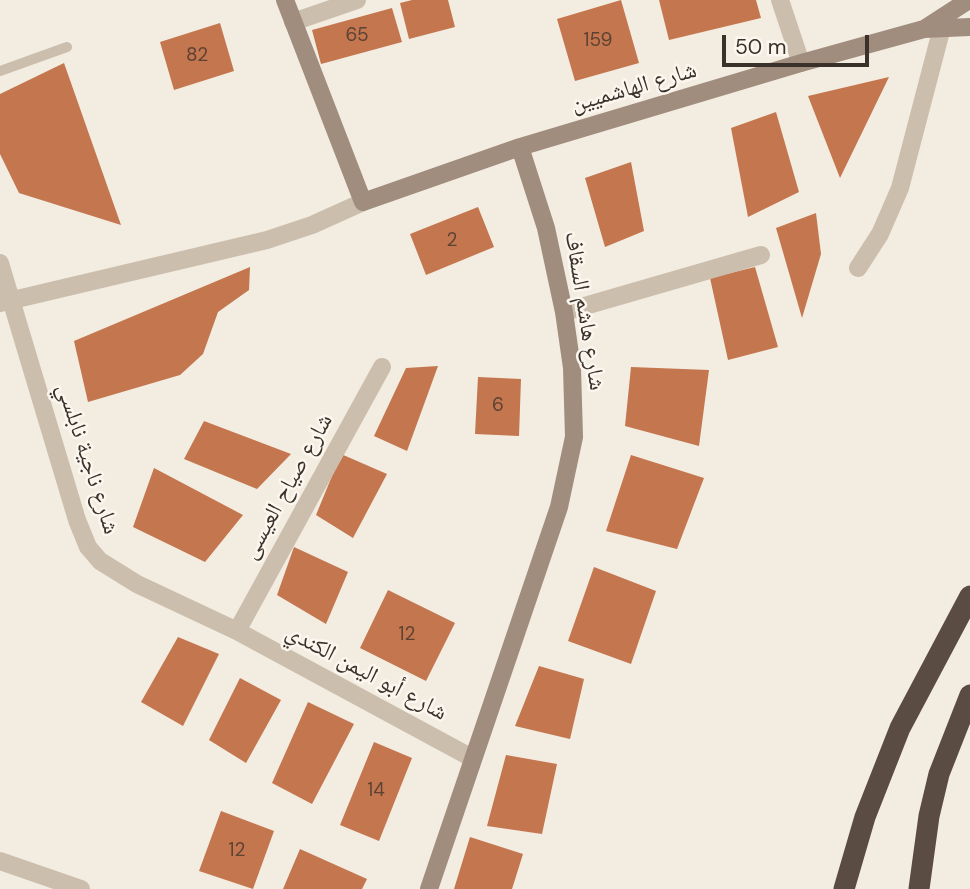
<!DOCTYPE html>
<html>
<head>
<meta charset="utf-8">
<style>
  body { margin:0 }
  #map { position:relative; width:970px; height:889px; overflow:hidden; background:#f3ece1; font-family:"DM Sans",sans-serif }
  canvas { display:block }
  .scale { position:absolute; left:722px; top:35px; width:147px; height:32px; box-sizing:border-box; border:4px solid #3a312b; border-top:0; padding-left:9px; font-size:21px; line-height:24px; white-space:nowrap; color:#3a312b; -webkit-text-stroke:5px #fbf6ee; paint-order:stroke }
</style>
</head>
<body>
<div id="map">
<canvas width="970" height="889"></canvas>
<div class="scale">50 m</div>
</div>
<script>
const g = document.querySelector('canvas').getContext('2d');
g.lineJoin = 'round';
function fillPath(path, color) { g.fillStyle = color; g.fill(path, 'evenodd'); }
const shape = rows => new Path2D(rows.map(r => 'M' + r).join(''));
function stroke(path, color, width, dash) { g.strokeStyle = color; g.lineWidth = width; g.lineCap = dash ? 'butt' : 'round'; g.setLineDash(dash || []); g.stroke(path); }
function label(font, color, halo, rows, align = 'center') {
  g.font = font + ' "DM Sans","Noto Naskh Arabic",sans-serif'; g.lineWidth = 5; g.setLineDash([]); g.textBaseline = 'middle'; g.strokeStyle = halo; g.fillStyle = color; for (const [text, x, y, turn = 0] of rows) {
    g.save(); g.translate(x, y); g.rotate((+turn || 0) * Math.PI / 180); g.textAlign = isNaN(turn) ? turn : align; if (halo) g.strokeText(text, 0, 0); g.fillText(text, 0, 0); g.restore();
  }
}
const building = shape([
  [412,0,448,0,455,27,409,39,400,3],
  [621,0,639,63,575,81,557,19],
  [659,0,756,0,761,18,669,40],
  [392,8,402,42,321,64,312,30],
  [220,23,234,71,174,90,160,42],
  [64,63,121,225,19,193,0,154,0,94],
  [889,77,840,178,808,96],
  [776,112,799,192,748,217,731,128],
  [631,162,644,231,605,247,585,178],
  [478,207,494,247,426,275,410,234],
  [816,213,821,254,802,318,776,228],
  [250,267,249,290,218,312,203,354,180,375,88,402,74,341],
  [755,267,778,347,728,360,710,278],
  [438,366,407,451,374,436,406,368],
  [631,367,709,370,699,446,625,426],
  [478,377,521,379,519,436,475,434],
  [204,421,291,454,257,489,184,459],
  [341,454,387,474,353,538,316,515],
  [631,455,704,478,677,549,606,531],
  [154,468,243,515,205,562,133,527],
  [294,547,348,572,326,624,277,595],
  [594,567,656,591,631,664,568,641],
  [388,590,455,623,426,681,360,648],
  [178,637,219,654,183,726,141,702],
  [539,666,584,679,570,739,515,726],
  [240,678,281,700,246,763,209,740],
  [308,702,354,724,312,804,272,783],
  [374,742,412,758,379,841,340,825],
  [506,755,557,764,542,834,487,826],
  [221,811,274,831,253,889,199,871],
  [470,837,523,854,512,889,454,889],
  [300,849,367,879,362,889,283,889]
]);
const lane = shape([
  [0,71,67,47]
]);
const street = shape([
  [780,0,801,63],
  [293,22,357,0],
  [0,263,77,520,88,547,100,561,137,584,237,631,472,758],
  [858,268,880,234,900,188,945,16],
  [0,303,267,240,312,225,363,202],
  [564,312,761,255],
  [237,631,382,367],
  [0,861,81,889]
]);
const secondary = shape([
  [285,0,363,202,520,147,801,63,924,29,970,27],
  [924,29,969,0],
  [429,889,559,507,574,437,572,368,564,312,546,228,520,147]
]);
const highway = shape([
  [844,889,865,817,900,728,970,596],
  [919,889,929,816,939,774,970,695]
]);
const numberNames = [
  ["65",357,36],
  ["159",598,41],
  ["82",197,56],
  ["2",452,241],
  ["6",498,406],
  ["12",407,635],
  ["14",376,791],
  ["12",237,851]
];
const streetNames = [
  ["شارع الهاشميين",634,88,-16],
  ["شارع هاشم السقاف",584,311,81],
  ["شارع ناجية نابلسي",87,459,72],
  ["شارع صياح العيسى",288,487,-61],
  ["شارع أبو اليمن الكندي",366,673,28]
];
fillPath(building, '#c4764e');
stroke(lane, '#ccbead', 10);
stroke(street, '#ccbead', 18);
stroke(secondary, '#a08d7e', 18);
stroke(highway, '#5b4c43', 21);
label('19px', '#5c4234', null, numberNames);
label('23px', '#3a312b', '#fbf6ee', streetNames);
</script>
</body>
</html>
